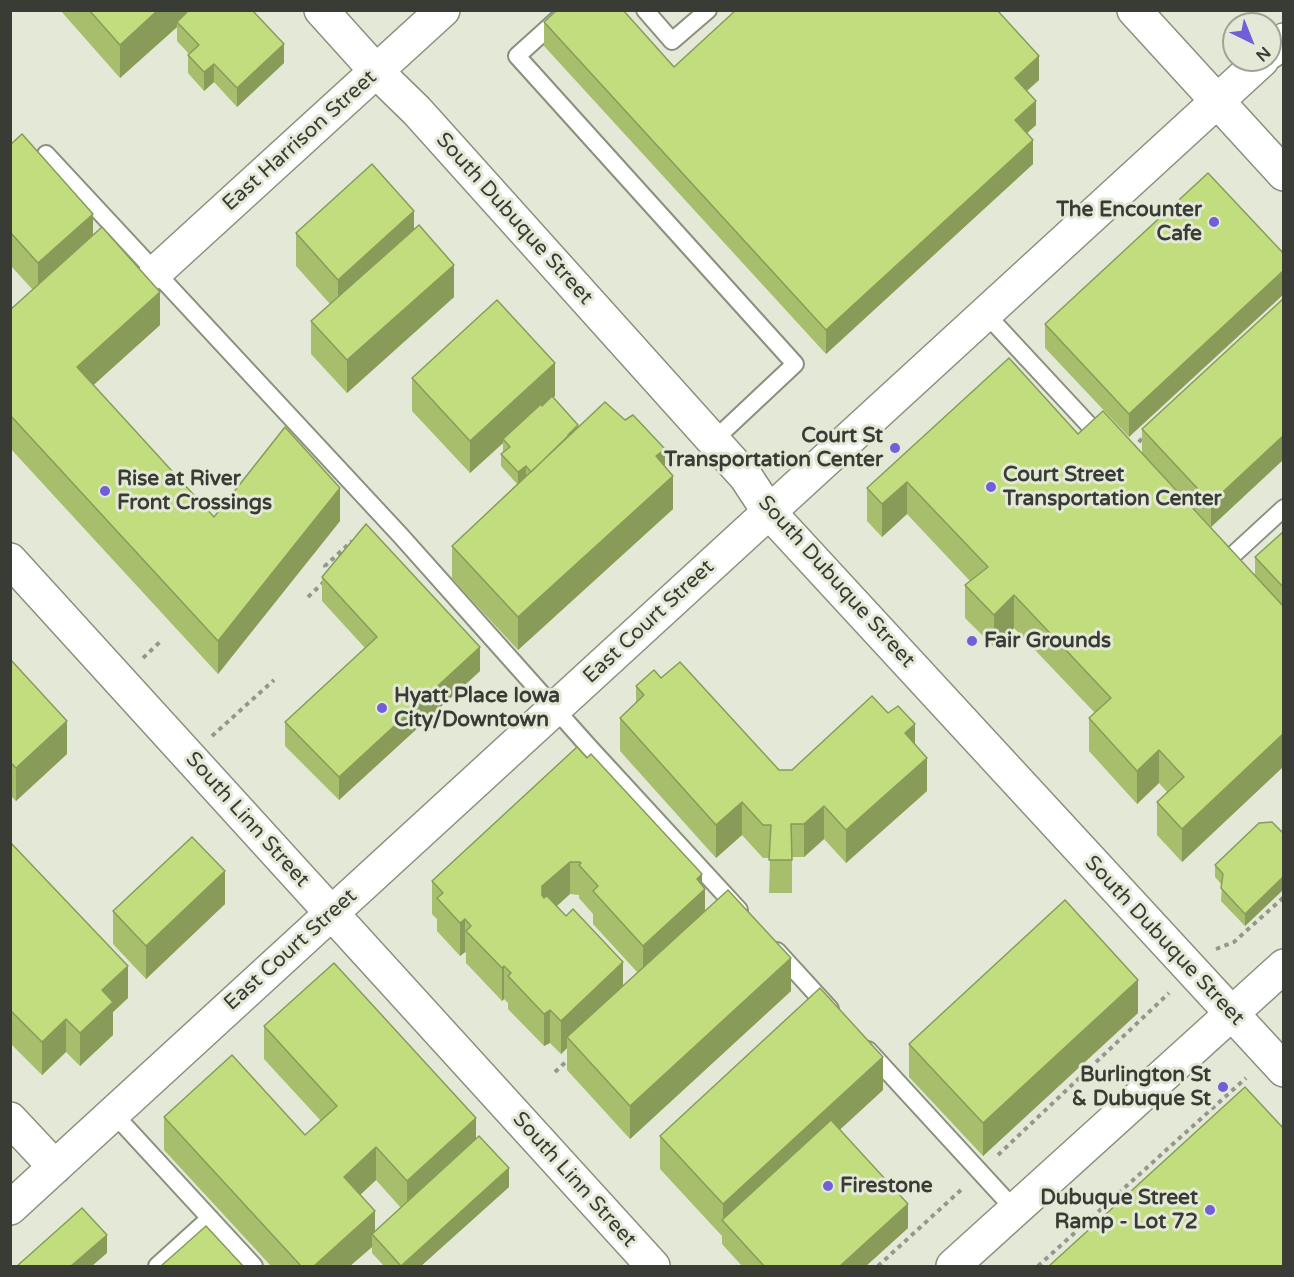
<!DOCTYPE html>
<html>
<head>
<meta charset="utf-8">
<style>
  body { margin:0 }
  #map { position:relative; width:1294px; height:1277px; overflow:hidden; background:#e3e9d6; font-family:"Varela Round",sans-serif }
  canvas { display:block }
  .frame { position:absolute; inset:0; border:12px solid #393c34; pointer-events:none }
  .north { position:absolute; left:1222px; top:12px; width:60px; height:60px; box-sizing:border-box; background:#e3e9d6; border:2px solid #9fa495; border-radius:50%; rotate:137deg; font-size:16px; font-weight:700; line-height:24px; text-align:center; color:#393c34 }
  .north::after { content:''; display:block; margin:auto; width:21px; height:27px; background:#715ed8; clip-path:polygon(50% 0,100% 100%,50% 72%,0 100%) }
</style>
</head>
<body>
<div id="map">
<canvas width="1294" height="1277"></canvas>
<div class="frame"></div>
<div class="north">N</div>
</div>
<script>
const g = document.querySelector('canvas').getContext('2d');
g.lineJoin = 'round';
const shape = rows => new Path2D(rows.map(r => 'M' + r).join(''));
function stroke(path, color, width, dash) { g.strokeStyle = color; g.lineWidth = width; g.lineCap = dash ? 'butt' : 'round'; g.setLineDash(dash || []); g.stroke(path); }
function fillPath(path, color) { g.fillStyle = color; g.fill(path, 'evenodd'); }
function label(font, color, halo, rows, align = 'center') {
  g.font = font + ' "Varela Round",sans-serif'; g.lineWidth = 6; g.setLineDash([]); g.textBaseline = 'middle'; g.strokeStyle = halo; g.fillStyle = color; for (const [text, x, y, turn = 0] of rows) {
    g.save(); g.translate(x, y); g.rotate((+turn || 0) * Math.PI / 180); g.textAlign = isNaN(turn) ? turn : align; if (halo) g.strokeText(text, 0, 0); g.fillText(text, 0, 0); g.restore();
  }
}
const path = shape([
  [1132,448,1144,437],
  [332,573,325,566,352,541],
  [308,597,326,580],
  [143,658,162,640],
  [212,736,274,680],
  [1216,949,1234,942,1284,897],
  [555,1072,571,1057],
  [998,1155,1169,993],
  [878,1266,962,1189],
  [1038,1266,1246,1078]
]);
const lane = shape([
  [568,10,517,56,795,364,713,441],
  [645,10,672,41,708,10],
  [46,154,401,536,590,748,739,910],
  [985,313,1102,439],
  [1219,563,1221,566,1284,508],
  [777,951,830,1009],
  [868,1050,1015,1210],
  [113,1113,254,1266],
  [157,1266,210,1218]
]);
const street = shape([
  [156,272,443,10]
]);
const secondary = shape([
  [321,10,376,71,417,111,746,477,769,512,1284,1070],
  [1134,10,1284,174],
  [1270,52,1284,40],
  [10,560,653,1266],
  [10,1119,55,1167],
  [10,1208,1262,60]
]);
const primary = shape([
  [953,1266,1284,966]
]);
const wall = shape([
  [60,10,252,10,284,63,237,107,214,82,204,91,188,73,188,55,189,54,177,41,177,27,120,78],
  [544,22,674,67,1039,80,1027,91,1036,125,1027,133,1033,164,826,354,544,46],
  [10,145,93,235,160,325,93,385,214,517,340,521,218,674,10,448,10,310,33,290,10,265],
  [414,230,454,297,347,393,311,354,311,321,330,304,296,266,296,233],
  [1284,254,1129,437,1045,348,1045,324],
  [1284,298,1284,459,1211,527,1152,464,1255,576,1255,557,1284,531,1284,766,1182,862,1157,835,1157,802,1167,792,1159,783,1137,804,1089,751,1089,718,1095,713,1014,628,994,647,965,618,965,585,970,581,907,514,882,537,867,521,867,488,1078,434,1142,453,1142,429],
  [412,378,555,396,553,397,578,427,665,466,673,509,518,650,452,579,452,546,517,484,501,466,501,454,503,452,503,443,470,473,412,411],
  [322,577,480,671,339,800,285,746,285,722,365,648,322,601],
  [10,659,67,754,16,801,10,795],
  [661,678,779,770,792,770,915,744,927,791,846,863,824,839,804,857,792,857,792,893,769,893,770,858,763,858,742,835,716,858,620,751,620,718,636,703,636,686],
  [577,747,702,885,705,911,791,991,630,1139,567,1070,567,1048,561,1054,550,1043,544,1046,508,1009,508,1003,504,999,502,1001,466,963,466,953,465,952,460,956,437,931,437,919,432,914,432,881],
  [570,894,579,895,579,898,593,914,593,924,638,973,623,986,557,906],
  [1284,834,1284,889,1245,926,1221,901,1222,885,1215,877,1215,865],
  [10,842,128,998,113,1012,113,1035,80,1066,66,1052,42,1075,10,1043],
  [225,904,146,979,113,944,113,911],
  [1138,1013,983,1156,909,1077,909,1044],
  [264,1026,476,1139,509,1187,421,1266,384,1266,372,1253,372,1247,350,1266,271,1266,164,1150,164,1117,305,1135,321,1121,264,1059],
  [376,1180,401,1208,375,1232,360,1195],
  [883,1090,840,1129,908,1228,866,1266,742,1266,722,1244,722,1236,660,1169,660,1136]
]);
const shadedWall = shape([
  [158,10,195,10,177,22,177,27,120,78,120,45],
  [284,44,284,63,237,107,237,88],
  [1039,56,1039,80,1015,101,1015,78],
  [214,64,214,82,204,91,204,72],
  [1036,101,1036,125,1015,144,1015,120],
  [1033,140,1033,164,826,354,826,330],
  [414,211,414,244,338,313,338,280],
  [93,214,93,246,38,296,38,263],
  [454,265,454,297,347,393,347,360],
  [1284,270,1284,294,1129,437,1129,414],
  [160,292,160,325,77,400,77,367],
  [555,363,555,396,505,441,503,439,503,443,470,473,470,441],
  [1284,435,1284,459,1211,527,1211,503],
  [665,449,665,482,656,456],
  [526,466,526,478,518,485,518,472],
  [673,476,673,509,518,650,518,617],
  [907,482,907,514,882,537,882,504],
  [340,488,340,521,218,674,218,641],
  [1014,595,1014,628,994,647,994,615],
  [480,647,480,671,339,800,339,777],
  [67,721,67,754,16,801,16,768],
  [915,724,915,757,905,733],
  [1284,733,1284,766,1182,862,1182,829],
  [1159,750,1159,783,1137,804,1137,771],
  [927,758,927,791,846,863,846,830],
  [742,802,742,835,716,858,716,825],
  [824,806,824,839,804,857,804,824],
  [570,862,570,894,542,919,542,886],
  [225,871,225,904,146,979,146,946],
  [702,874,702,892,705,889,705,922,643,979,643,946,697,879],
  [1284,876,1284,889,1245,926,1245,914],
  [465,919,465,952,460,956,460,923],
  [791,958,791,991,630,1139,630,1106],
  [623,962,623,995,567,1037,567,1048,561,1054,561,1021],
  [128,966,128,998,113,1012,113,1035,80,1066,80,1033,102,990],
  [504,966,504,999,502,1001,502,968],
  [1138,980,1138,1013,983,1156,983,1123],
  [550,1010,550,1043,544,1046,544,1014],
  [66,1019,66,1052,42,1075,42,1042],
  [883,1057,883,1090,731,1230,723,1221,723,1204],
  [476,1118,476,1151,407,1214,407,1181],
  [376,1147,376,1180,344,1210,344,1177],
  [509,1168,509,1187,421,1266,401,1266],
  [908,1204,908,1228,866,1266,840,1266],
  [375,1211,375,1238,372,1234,372,1247,350,1266,314,1266],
  [107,1235,107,1253,92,1266,71,1266]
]);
const building = shape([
  [89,10,158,10,120,45,89,10],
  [189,10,252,10,284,44,237,88,214,64,204,72,188,55,199,45,177,22,189,10],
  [557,10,623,10,674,67,736,10,997,10,1039,56,1015,78,1036,101,1015,120,1033,140,826,330,544,22,557,10],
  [22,134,93,214,38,263,10,232,10,145,22,134],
  [372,164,414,211,338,280,296,233,372,164],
  [1208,173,1284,254,1284,270,1129,414,1045,324,1208,173],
  [419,225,454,265,347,360,311,321,419,225],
  [102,227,160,292,77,367,214,517,285,427,340,488,218,641,10,415,10,310,102,227],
  [1284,298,1284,435,1211,503,1142,429,1284,298],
  [497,300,555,363,470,441,412,378,497,300],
  [1009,358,1078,434,1103,411,1284,607,1284,733,1182,829,1157,802,1184,777,1159,750,1137,771,1089,718,1111,698,1014,595,994,615,965,585,988,567,907,482,882,504,867,488,1009,358],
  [552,396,578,425,568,435,568,436,531,472,526,466,518,472,501,454,510,447,503,439,541,404,542,406,552,396],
  [605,402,625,420,633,415,665,449,656,456,673,476,518,617,452,546,605,402],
  [366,524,480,647,339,777,285,722,377,637,322,577,366,524],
  [1284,531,1284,588,1255,557,1284,531],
  [10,659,67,721,16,768,10,762,10,659],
  [680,662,779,770,792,770,872,696,888,713,898,706,915,724,905,733,927,758,846,830,824,806,804,824,791,824,792,860,769,860,771,825,763,825,742,802,716,825,620,718,644,695,636,686,654,670,661,678,680,662],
  [577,747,587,758,591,754,702,874,697,879,705,889,643,946,593,891,598,886,579,865,581,863,580,862,570,862,542,886,542,895,544,898,547,896,566,916,573,909,623,962,561,1021,550,1010,544,1014,508,976,511,973,504,966,502,968,466,931,471,926,465,919,460,923,437,898,443,893,432,881,577,747],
  [1272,822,1284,834,1284,876,1245,914,1221,888,1223,874,1215,865,1259,823,1272,822],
  [192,837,225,871,146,946,113,911,192,837],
  [10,842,128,966,102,990,113,1002,80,1033,66,1019,42,1042,10,1010,10,842],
  [728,890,791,958,630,1106,567,1037,728,890],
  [1065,900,1138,980,983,1123,909,1044,1065,900],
  [334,963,476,1118,407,1181,376,1147,344,1177,375,1211,314,1266,301,1266,164,1117,232,1055,305,1135,337,1106,264,1026,334,963],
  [820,988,883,1057,723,1204,660,1136,820,988],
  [1245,1087,1284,1129,1284,1266,1049,1266,1245,1087],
  [831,1120,908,1204,840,1266,764,1266,722,1220,831,1120],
  [479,1136,509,1168,401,1266,372,1234,479,1136],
  [82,1208,107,1235,71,1266,17,1266,82,1208],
  [206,1226,243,1266,161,1266,206,1226]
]);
const markers = [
  [1214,222,6,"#715ed8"],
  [895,448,6,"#715ed8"],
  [991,487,6,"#715ed8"],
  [105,491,6,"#715ed8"],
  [972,641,6,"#715ed8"],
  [382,708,6,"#715ed8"],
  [1223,1087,6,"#715ed8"],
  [828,1186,6,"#715ed8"],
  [1210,1210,6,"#715ed8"]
];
const streetNames = [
  ["East Harrison Street",300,141,-42],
  ["South Dubuque Street",514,219,48],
  ["South Dubuque Street",836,582,48],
  ["East Court Street",649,622,-43],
  ["South Linn Street",247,820,48],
  ["South Dubuque Street",1164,941,47],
  ["East Court Street",291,950,-42],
  ["South Linn Street",574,1180,48]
];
const poiNames = [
  ["The Encounter",1202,210,"right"],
  ["Cafe",1202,234,"right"],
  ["Court St",883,436,"right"],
  ["Transportation Center",883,460,"right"],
  ["Court Street",1003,475],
  ["Transportation Center",1003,499],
  ["Rise at River",117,479],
  ["Front Crossings",117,503],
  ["Fair Grounds",984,641],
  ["Hyatt Place Iowa",394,696],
  ["City/Downtown",394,720],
  ["Burlington St",1211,1075,"right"],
  ["& Dubuque St",1211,1099,"right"],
  ["Firestone",840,1186],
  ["Dubuque Street",1198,1198,"right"],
  ["Ramp - Lot 72",1198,1222,"right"]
];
stroke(lane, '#8a907e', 20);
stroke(street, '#8a907e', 36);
stroke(secondary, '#8a907e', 36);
stroke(primary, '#8a907e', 36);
stroke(path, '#94988a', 4, [4.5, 4.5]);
stroke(lane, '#fff', 16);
stroke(street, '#fff', 33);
stroke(secondary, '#fff', 33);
stroke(primary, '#fff', 33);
fillPath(wall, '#a7be6c');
fillPath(shadedWall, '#889b58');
fillPath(building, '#c2dd7e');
stroke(building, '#889b58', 1.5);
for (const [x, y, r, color] of markers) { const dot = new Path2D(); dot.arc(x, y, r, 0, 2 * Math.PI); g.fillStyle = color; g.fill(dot); stroke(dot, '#e3e9d6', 2); }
label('21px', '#393c34', '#e3e9d6', streetNames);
label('bold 21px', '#393c34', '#e3e9d6', poiNames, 'left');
</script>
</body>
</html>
